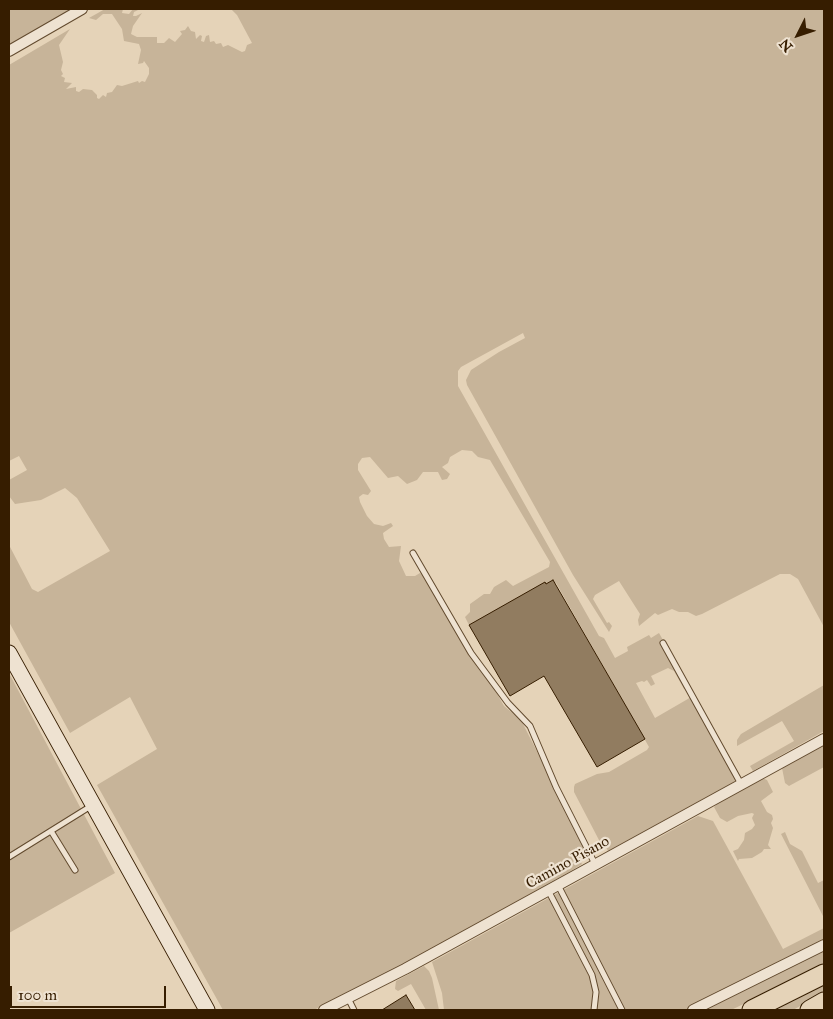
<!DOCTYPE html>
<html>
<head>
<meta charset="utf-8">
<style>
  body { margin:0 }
  #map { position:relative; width:833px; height:1019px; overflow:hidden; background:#e5d3b8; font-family:"IM FELL Great Primer",serif }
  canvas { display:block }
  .frame { position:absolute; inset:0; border:10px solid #361d00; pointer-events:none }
  .north { position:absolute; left:773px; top:10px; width:50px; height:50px; -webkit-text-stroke:4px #eee2d1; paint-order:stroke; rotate:229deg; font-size:14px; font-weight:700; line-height:20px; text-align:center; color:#361d00 }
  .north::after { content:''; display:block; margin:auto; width:18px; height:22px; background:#361d00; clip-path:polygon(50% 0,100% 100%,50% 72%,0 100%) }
  .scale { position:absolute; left:10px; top:986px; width:156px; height:22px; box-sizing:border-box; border:2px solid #361d00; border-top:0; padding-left:6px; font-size:15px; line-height:18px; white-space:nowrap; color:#361d00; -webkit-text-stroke:4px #eee2d1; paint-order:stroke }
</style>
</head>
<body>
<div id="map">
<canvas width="833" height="1019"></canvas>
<div class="frame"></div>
<div class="north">N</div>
<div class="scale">100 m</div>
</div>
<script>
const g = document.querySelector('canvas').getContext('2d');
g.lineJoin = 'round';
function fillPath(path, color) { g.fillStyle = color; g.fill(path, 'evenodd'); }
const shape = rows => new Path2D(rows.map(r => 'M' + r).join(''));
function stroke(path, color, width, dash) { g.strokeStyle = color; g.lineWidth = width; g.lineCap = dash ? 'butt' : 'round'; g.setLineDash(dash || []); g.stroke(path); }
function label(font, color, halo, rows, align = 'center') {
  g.font = font + ' "IM FELL Great Primer",serif'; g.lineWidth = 4.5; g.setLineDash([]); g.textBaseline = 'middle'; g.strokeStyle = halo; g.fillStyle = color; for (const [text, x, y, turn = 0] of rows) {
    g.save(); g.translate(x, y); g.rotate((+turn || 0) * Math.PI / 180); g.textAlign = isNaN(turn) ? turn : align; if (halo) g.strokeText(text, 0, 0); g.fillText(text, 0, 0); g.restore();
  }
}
const green = shape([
  [9,9,78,9,9,48],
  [105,9,123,9,122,13,129,14,133,9,140,9,134,12,133,16,136,16,142,13,133,26,131,34,137,37,157,37,157,43,164,43,169,38,175,42,182,34,180,31,185,30,188,26,191,31,195,32,196,39,200,35,202,36,201,41,204,42,206,36,209,35,210,42,214,41,216,44,221,43,223,47,228,45,242,52,245,51,247,45,252,43,237,15,231,9,824,9,824,627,798,579,790,574,780,574,702,614,696,616,688,612,679,612,672,609,658,615,655,613,639,626,638,620,640,614,619,581,595,595,593,599,607,623,609,622,612,626,609,632,573,575,467,385,466,380,471,370,499,352,525,338,523,333,461,367,458,371,458,386,599,636,604,638,615,658,628,651,627,647,649,635,651,638,659,633,689,686,686,689,684,689,674,671,668,668,651,676,655,684,651,686,647,680,644,682,642,681,636,683,655,718,693,696,723,746,736,779,734,782,608,851,605,845,600,842,574,792,574,787,575,784,597,774,609,772,647,750,649,747,556,583,551,586,547,584,472,631,465,617,470,612,470,604,484,594,490,594,494,587,506,580,513,586,549,567,550,562,490,460,478,457,472,451,462,450,450,457,448,463,442,467,450,474,447,479,442,480,438,472,423,472,417,480,407,484,398,476,388,478,370,457,362,458,358,464,358,470,371,491,368,495,363,494,359,497,360,502,367,516,374,524,383,526,391,523,393,526,383,533,384,539,389,547,401,546,399,561,406,576,415,576,420,573,425,576,430,576,504,706,521,720,586,848,587,853,580,860,582,864,571,871,392,971,314,1010,223,1010,97,785,157,749,130,697,70,733,9,622,9,545,32,589,38,592,110,551,77,498,65,488,41,500,15,504,9,496,9,480,27,470,19,456,9,461,9,65,70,29,59,45,63,62,61,70,63,74,61,76,65,78,64,82,72,83,66,89,76,87,76,91,79,92,83,89,92,90,97,95,97,98,99,99,103,95,106,97,107,93,112,92,117,85,122,86,138,81,139,83,142,81,145,82,149,74,149,68,144,61,143,63,138,64,141,50,139,44,124,41,122,29,112,14,103,14,96,20,89,18],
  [9,673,115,873,9,933],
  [824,685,824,731,753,771,750,766,794,741,782,721,737,746,737,740,741,734],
  [824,743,824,767,789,786,785,783,782,768],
  [762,778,767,780,773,792,761,801,767,812,772,815,773,819,771,823,773,828,768,845,771,849,764,849,762,852,752,858,739,859,738,861,733,851,738,849,744,840,745,833,752,829,755,825,752,818,754,814,752,813,738,816,727,822,720,818,714,807,717,804],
  [698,816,713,821,783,949,824,928,824,966,731,1010,444,1010,442,993,432,962],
  [785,832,790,844,802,851,818,883,824,880,824,918,781,834],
  [424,966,429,971,432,978,439,1010,426,1010,411,984,398,991,395,989,396,981],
  [824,980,824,993,793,1010,764,1010]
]);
const building = shape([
  [553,580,645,739,597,767,544,676,510,696,469,625,545,582,546,584,553,580],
  [406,995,415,1010,382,1010,406,995]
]);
const lane = shape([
  [413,553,471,653,508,703,530,726,556,787,595,864],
  [663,643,741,784],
  [51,831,75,870],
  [9,857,91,806],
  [558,885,622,1010],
  [548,890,592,975,596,992,594,1010],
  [348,998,354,1010]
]);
const street = shape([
  [9,51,82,9],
  [324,1010,405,969,824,739],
  [693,1010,824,945]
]);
const secondary = shape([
  [9,653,207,1010]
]);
const highway = shape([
  [752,1010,824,974],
  [810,1010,824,1002]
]);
const streetNames = [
  ["Camino Pisano",568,863,-29]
];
fillPath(green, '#c7b499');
fillPath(building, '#917c60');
stroke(building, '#361d00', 1);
stroke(lane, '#624a2e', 7);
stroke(street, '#624a2e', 12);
stroke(secondary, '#361d00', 17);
stroke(highway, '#361d00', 21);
stroke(lane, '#eee2d1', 5);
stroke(street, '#eee2d1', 10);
stroke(secondary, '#eee2d1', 15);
stroke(highway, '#e5d3b8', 19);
label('15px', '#361d00', '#eee2d1', streetNames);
</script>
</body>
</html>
